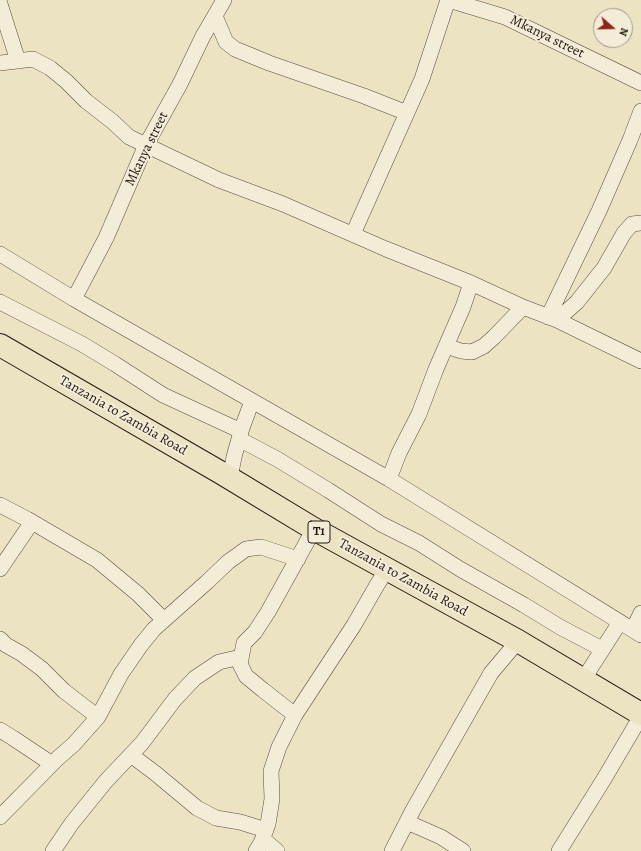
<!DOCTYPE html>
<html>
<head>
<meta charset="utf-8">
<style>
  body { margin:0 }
  #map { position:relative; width:641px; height:851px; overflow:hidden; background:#ece3c3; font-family:Alegreya,serif }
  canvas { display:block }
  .north { position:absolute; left:593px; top:8px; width:40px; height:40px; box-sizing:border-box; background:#f3edd8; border:1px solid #a09889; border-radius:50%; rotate:110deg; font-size:11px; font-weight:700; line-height:16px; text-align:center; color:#241812 }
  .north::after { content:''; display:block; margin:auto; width:14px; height:18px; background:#8f2418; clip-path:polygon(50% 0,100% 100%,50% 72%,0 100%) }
</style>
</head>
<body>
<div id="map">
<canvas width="641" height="851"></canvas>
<div class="north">N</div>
</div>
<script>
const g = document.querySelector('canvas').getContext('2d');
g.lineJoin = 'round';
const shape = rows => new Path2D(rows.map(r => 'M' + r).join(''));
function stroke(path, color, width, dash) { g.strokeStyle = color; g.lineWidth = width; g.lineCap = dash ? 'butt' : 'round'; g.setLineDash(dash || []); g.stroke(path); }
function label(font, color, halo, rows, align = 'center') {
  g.font = font + ' Alegreya,serif'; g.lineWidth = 4; g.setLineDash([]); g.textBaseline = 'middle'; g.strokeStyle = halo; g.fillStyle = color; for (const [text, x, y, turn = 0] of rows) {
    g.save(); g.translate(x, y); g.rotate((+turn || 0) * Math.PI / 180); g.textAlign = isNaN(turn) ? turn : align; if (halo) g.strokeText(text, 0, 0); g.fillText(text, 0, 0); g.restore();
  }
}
const minor = shape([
  [449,0,505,17,641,83],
  [0,4,18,61],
  [215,16,226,42,235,49,269,63,364,96,407,113],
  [0,63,33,59,50,68,66,81,86,101,113,122,129,137,219,180,283,204,386,249,471,283,523,307,557,320,641,361],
  [353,234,422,79,448,0],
  [0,254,74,299,389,479,641,635],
  [74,299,106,238,146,145,180,84,203,36,224,0],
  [0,302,82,344,115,364,163,395,241,431],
  [548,317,599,211,630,140,641,111],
  [557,320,577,302,604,268,624,233,632,224,641,223],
  [446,346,461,351,472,352,484,346,494,337,523,307],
  [239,439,277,459,328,490,381,524,419,543,460,569,524,605,560,627,602,649],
  [230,478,234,457,242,428,252,401],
  [389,479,399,453,419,414,436,369,463,307,471,283],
  [0,505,27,519,97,560,138,594,164,620],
  [0,569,32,522],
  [633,630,641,613],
  [0,639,6,645,22,654,42,669,64,691,98,717],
  [583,680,620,622],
  [295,715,263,690,246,676,240,664,244,643,255,632,268,612,314,529],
  [0,730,13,738,52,764],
  [131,755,155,773,197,808,216,818,240,822,266,830],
  [0,817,58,758,74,744,98,717,121,674,141,645,154,629,207,582,228,562,246,549,261,547,298,559],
  [407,822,441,837,463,851],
  [263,839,277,851],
  [53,851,72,823,106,781,142,743,175,699,195,678,219,662,241,657],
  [256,851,261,843,268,824,272,799,271,771,279,747,295,715,354,625,377,585,387,569],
  [392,851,413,810,491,673,518,641],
  [559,851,604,779,641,716]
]);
const trunk = shape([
  [0,345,218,471,314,529,518,641,641,714]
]);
const shields = [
  [319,532,22]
];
const shieldNames = [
  ["T1",319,532]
];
const streetNames = [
  ["Mkanya street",547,37,26],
  ["Mkanya street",147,149,-64],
  ["Tanzania to Zambia Road",123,416,30],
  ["Tanzania to Zambia Road",403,578,29]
];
stroke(minor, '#564b3e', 16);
stroke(trunk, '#241812', 24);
stroke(minor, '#f3edd8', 15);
stroke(trunk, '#ece3c3', 22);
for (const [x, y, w] of shields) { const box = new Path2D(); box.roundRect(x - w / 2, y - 11, w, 22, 3); g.fillStyle = '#f3edd8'; g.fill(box); stroke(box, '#241812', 1); }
label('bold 13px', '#241812', null, shieldNames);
label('14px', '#241812', '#f3edd8', streetNames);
</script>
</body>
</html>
